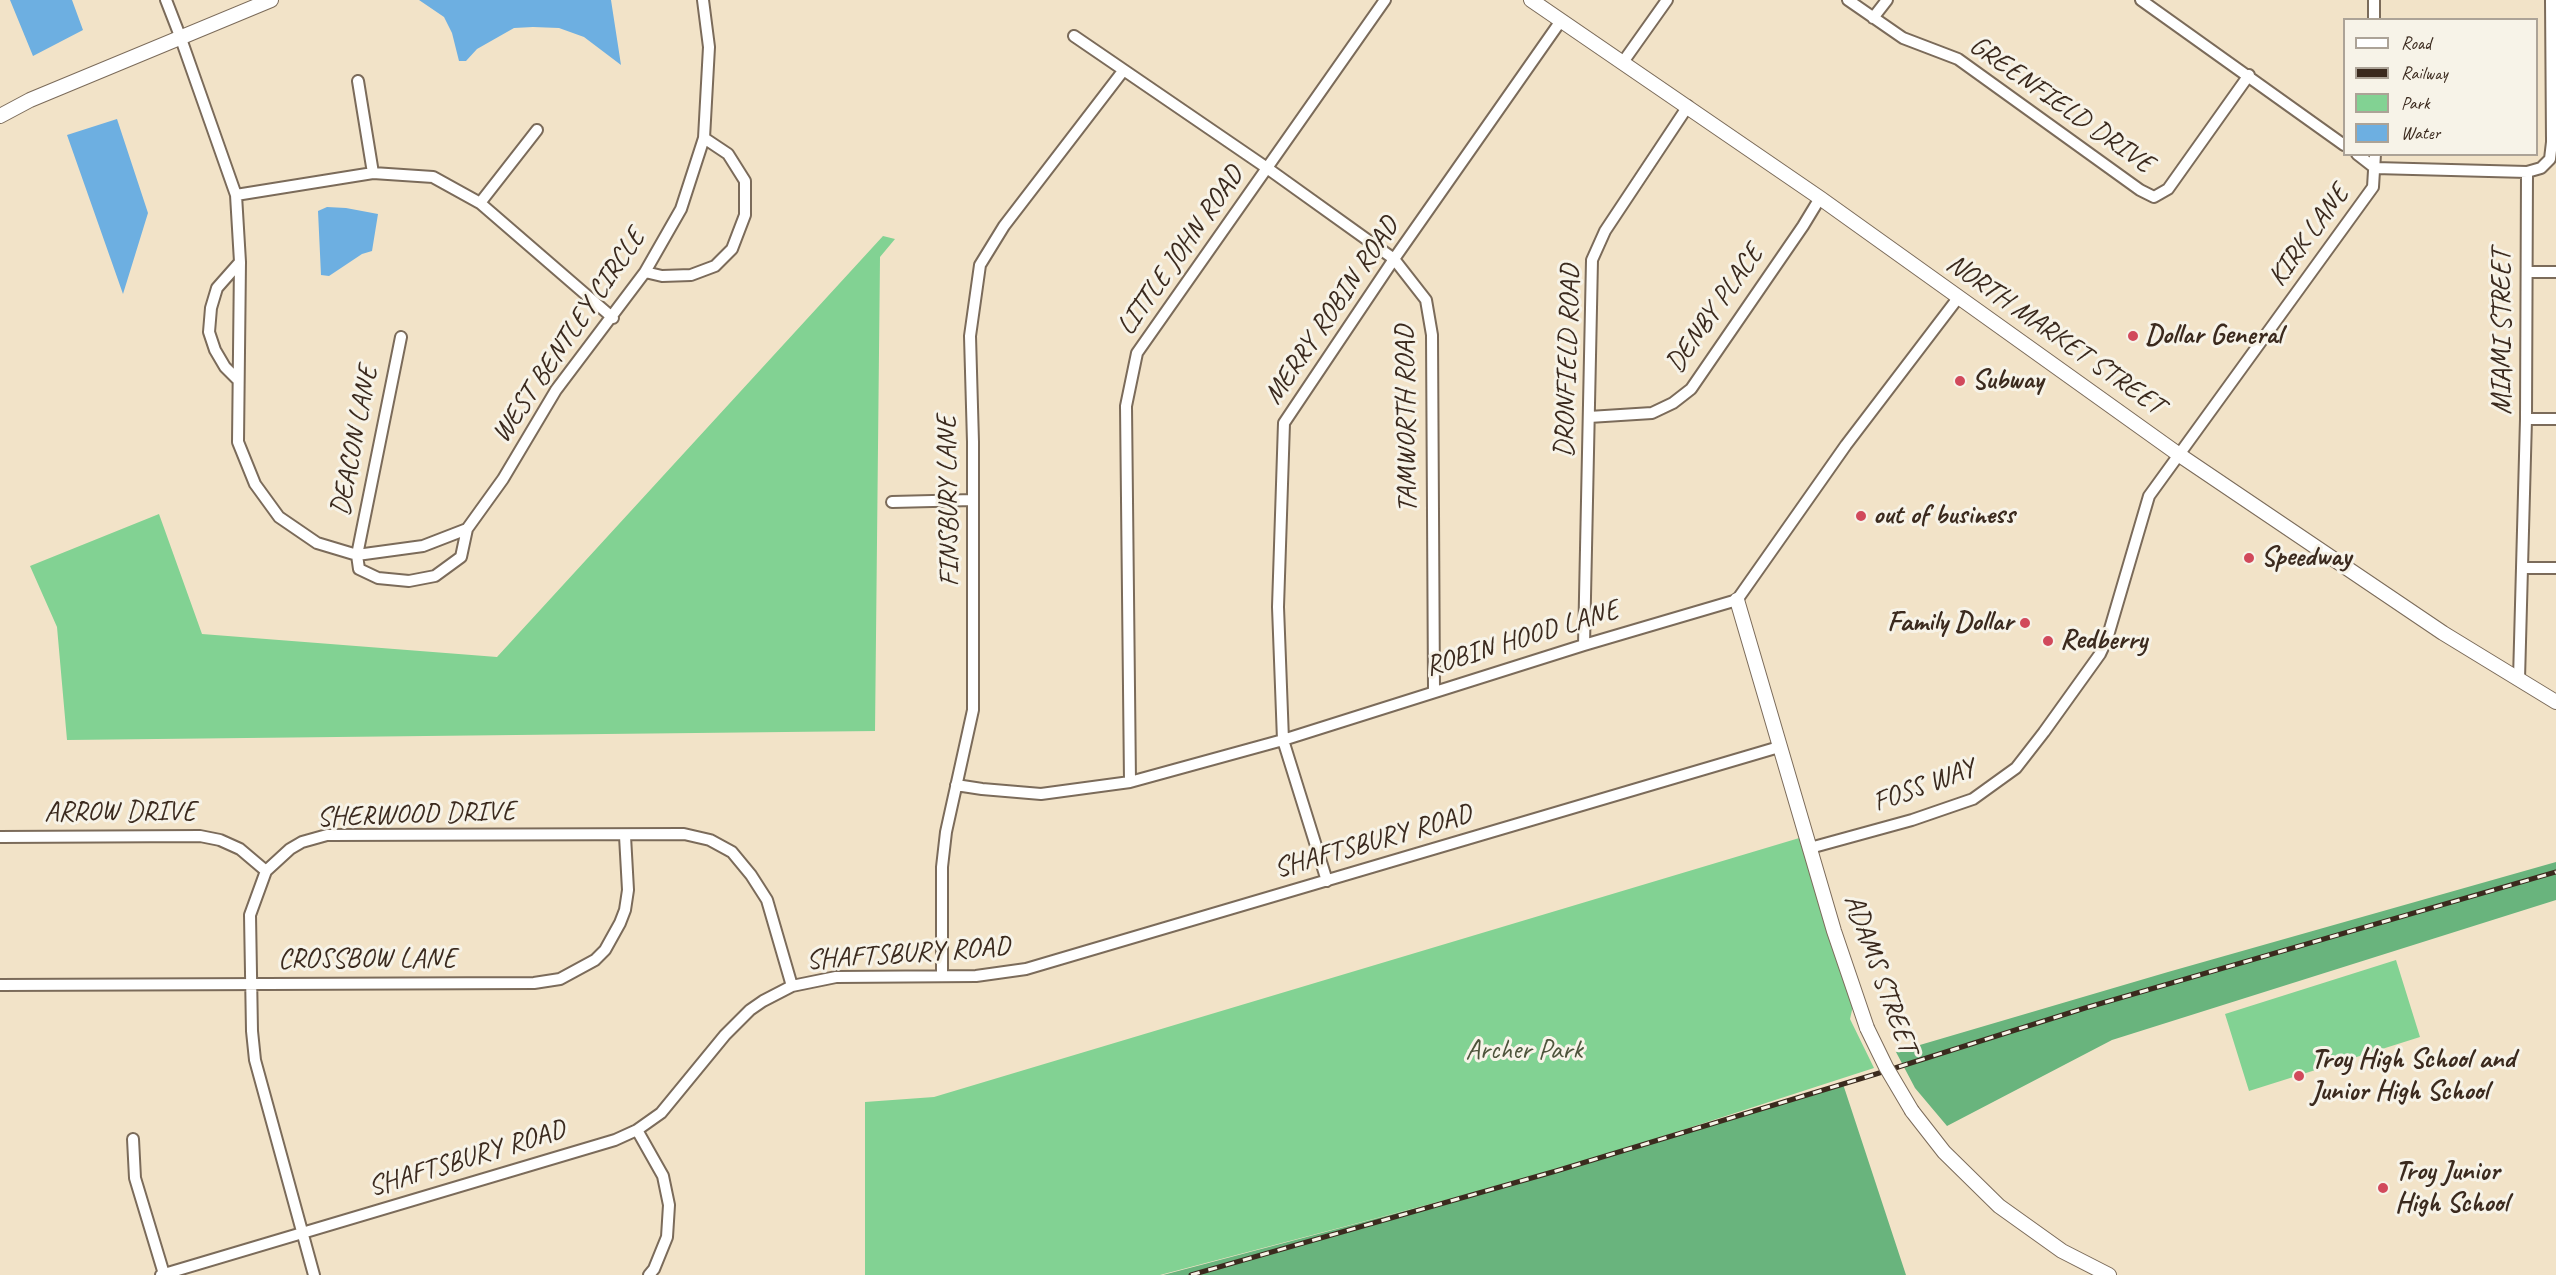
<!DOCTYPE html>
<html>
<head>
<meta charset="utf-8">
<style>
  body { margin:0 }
  #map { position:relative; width:2556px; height:1275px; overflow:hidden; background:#f2e3c8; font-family:Caveat,sans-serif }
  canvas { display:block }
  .legend { position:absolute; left:2343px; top:18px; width:195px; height:138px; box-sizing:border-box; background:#f7f3e8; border:2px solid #aca397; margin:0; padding:8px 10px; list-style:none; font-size:18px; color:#3b2a1e }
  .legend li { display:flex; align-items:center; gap:12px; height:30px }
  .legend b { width:30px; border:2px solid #aca397 }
</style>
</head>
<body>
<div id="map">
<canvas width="2556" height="1275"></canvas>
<ul class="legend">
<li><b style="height:8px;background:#fff"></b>Road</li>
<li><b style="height:8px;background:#3b2a1e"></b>Railway</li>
<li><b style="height:16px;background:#82d293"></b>Park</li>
<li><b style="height:16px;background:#6dafe1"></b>Water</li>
</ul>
</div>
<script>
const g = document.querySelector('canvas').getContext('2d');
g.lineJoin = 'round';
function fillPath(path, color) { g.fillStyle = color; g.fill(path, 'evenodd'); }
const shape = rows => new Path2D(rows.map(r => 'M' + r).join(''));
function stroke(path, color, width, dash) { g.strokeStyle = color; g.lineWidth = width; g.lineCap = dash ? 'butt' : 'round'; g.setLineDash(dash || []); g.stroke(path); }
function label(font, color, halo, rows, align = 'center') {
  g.font = font + ' Caveat,sans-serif'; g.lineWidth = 6; g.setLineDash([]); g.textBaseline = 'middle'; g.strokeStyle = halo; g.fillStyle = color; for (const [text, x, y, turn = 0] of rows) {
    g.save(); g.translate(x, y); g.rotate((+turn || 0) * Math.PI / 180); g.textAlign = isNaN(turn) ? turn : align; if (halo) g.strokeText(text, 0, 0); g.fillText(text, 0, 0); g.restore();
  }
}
const green = shape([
  [883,236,895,239,880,257,875,731,67,740,57,627,30,566,159,514,202,634,497,657],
  [1806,836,1855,997,1850,1019,1874,1068,1556,1171,1160,1275,865,1275,865,1102,934,1097],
  [2396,960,2420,1037,2249,1091,2225,1014]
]);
const forest = shape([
  [2556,862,2556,900,2112,1040,1947,1126,1915,1088,1896,1052,2168,972],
  [1843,1084,1906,1275,1163,1275,1556,1171]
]);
const water = shape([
  [10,0,72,0,83,30,33,56],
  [419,0,611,0,621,65,584,37,559,28,533,27,514,28,477,49,466,61,459,61,452,33,444,17],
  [117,119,148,213,123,294,67,135],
  [327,207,346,208,378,214,372,251,362,254,329,276,321,275,318,211]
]);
const street = shape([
  [166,0,180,36,236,195,240,262,238,442,255,484,279,517,317,543,357,555,423,546,467,529,503,479,556,390,645,272,681,209,704,138,709,47,703,0],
  [1848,0,1903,38,1958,59,2140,190,2154,197,2168,189,2249,75],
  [2141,0,2344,145],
  [2374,0,2374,20],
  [1873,18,1887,0],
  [1074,36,1267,168,1394,259,1426,300,1432,335,1434,691],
  [1623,62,1667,0],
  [358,81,373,173],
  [2357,154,2375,168,2527,172,2541,168,2550,159,2552,142,2551,0],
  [236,195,373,173,433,177,480,203,613,318],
  [480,203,537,130],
  [645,272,662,276,691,275,715,266,732,249,745,215,745,181,728,154,704,138],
  [2528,272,2556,272],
  [401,337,357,555,359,569,378,578,409,581,435,576,461,557,467,529],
  [237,379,225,367,215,350,209,332,211,308,217,288,240,262],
  [1589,417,1652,413,1673,403,1691,389,1803,226,1820,198],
  [2526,419,2556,419],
  [892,502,973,500],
  [2524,568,2556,568],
  [1584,645,1592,260,1605,231,1688,106],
  [2519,679,2526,419,2527,172],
  [1130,782,1126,406,1137,353,1385,0],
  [956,785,982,789,1041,794,1130,782,1283,740,1584,645,1737,600,1846,445,1958,298],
  [0,837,200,836,220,840,240,849,266,871],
  [1810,848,1912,820,1973,799,2016,768,2044,732,2100,654,2107,639,2149,496,2373,187,2375,154],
  [1327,881,1283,740,1278,607,1284,423,1394,259,1560,22],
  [942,976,942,867,946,832,973,710,973,442,970,336,980,265,1004,226,1123,71],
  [0,985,534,983,560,979,595,960,605,950,620,923,625,910,628,890,625,836],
  [637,1130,663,1176,669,1205,667,1237,654,1269,649,1275],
  [133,1139,135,1178,164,1274],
  [161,1275,615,1140,637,1130,661,1113,725,1035,750,1010,763,1001,792,986,836,977,976,976,1026,969,1779,747],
  [314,1275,255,1060,252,1031,250,915,266,871,290,849,302,842,327,835,684,834,710,840,732,852,751,875,767,900,792,986]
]);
const secondary = shape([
  [1531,0,1820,198,2178,454,2443,633,2556,702],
  [0,116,30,100,271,0],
  [1737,600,1834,931,1867,1028],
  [1912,1111,1944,1152,1999,1206,2062,1251,2109,1275]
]);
const rail = shape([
  [1191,1275,1556,1171,1876,1074,2085,1008,2556,872]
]);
const secondaryBridge = shape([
  [1867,1028,1886,1067,1912,1111]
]);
const markers = [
  [2133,336,6,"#d1495b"],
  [1960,381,6,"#d1495b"],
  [1861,516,6,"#d1495b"],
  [2249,558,6,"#d1495b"],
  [2025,623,6,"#d1495b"],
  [2048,641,6,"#d1495b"],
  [2299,1076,6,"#d1495b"],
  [2383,1188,6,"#d1495b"]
];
const streetNames = [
  ["GREENFIELD DRIVE",2061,105,35],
  ["KIRK LANE",2309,236,-54],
  ["LITTLE JOHN ROAD",1181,251,-55],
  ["DENBY PLACE",1715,309,-55],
  ["MERRY ROBIN ROAD",1332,311,-56],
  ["MIAMI STREET",2503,332,-90],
  ["NORTH MARKET STREET",2055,335,35],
  ["WEST BENTLEY CIRCLE",569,336,-56],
  ["DRONFIELD ROAD",1568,361,-88],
  ["TAMWORTH ROAD",1407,419,-91],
  ["DEACON LANE",355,441,-79],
  ["FINSBURY LANE",949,501,-91],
  ["ROBIN HOOD LANE",1522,639,-17],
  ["FOSS WAY",1924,786,-20],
  ["ARROW DRIVE",120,813],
  ["SHERWOOD DRIVE",416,815,-2],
  ["SHAFTSBURY ROAD",1373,842,-16],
  ["SHAFTSBURY ROAD",908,954,-4],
  ["CROSSBOW LANE",367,960],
  ["ADAMS STREET",1880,974,70],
  ["SHAFTSBURY ROAD",467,1159,-17]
];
const poiNames = [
  ["Dollar General",2145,336],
  ["Subway",1972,381],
  ["out of business",1873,516],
  ["Speedway",2261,558],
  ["Family Dollar",2013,623,"right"],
  ["Redberry",2060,641],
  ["Troy High School and",2311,1060],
  ["Junior High School",2311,1092],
  ["Troy Junior",2395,1172],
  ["High School",2395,1204]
];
const parkNames = [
  ["Archer Park",1524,1051]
];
fillPath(green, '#82d293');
fillPath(forest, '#69b47d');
fillPath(water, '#6dafe1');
stroke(street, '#7b6b5a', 14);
stroke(secondary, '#7b6b5a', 16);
stroke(street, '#fff', 10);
stroke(secondary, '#fff', 14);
stroke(rail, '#3b2a1e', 5);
stroke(rail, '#f7f3e8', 3, [9]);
stroke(secondaryBridge, '#7b6b5a', 16, []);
stroke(secondaryBridge, '#fff', 14);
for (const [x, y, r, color] of markers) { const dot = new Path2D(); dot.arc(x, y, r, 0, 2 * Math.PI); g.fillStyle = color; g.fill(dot); stroke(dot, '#f7f3e8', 2); }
label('28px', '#3b2a1e', '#f7f3e8', streetNames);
label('bold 28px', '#3b2a1e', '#f7f3e8', poiNames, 'left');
label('28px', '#4d543b', '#f7f3e8', parkNames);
</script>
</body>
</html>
